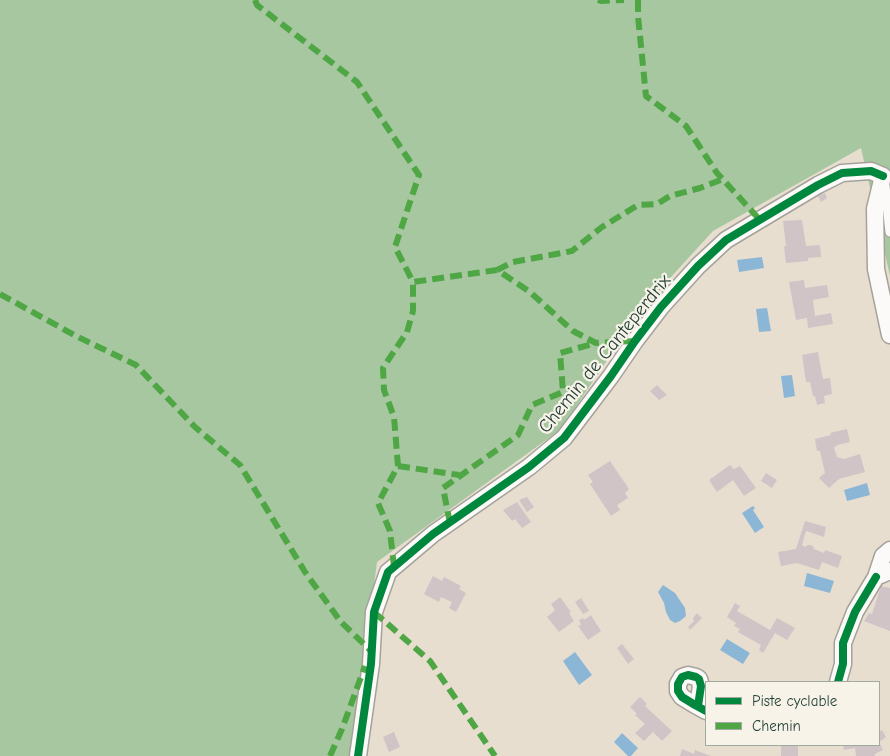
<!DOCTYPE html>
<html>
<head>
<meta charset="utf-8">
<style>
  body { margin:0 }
  #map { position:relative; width:890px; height:756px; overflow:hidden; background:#e8ded0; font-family:"Comic Neue",sans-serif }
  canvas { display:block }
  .legend { position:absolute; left:705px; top:681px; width:175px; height:65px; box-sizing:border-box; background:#f7f3e8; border:1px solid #a1aaa0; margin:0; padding:6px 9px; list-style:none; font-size:15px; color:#1f3d34 }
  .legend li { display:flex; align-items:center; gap:10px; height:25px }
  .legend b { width:25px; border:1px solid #a1aaa0 }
</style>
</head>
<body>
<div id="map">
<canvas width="890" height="756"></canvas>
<ul class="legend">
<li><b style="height:6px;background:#00873e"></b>Piste cyclable</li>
<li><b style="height:6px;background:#4fa644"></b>Chemin</li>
</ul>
</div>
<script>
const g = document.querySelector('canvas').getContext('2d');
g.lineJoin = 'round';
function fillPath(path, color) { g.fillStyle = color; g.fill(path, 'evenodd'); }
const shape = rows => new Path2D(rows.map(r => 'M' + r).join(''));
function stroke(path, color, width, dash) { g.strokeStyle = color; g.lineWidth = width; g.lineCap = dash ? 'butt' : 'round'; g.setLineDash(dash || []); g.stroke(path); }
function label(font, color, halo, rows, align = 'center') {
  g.font = font + ' "Comic Neue",sans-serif'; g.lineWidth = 4.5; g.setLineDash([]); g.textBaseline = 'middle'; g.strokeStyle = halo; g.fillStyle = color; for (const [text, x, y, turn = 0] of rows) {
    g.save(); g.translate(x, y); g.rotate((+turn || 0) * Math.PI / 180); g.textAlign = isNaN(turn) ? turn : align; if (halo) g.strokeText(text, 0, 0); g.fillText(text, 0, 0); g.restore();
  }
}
const forest = shape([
  [0,0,890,0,890,276,861,148,713,231,671,277,635,319,560,430,377,562,353,756,0,756]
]);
const water = shape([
  [762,257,764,268,739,272,737,260],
  [767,308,771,331,759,332,756,309],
  [792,375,795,396,784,398,781,376],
  [867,483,870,495,847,501,844,490],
  [753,506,755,508,753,510,764,527,755,533,742,513],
  [807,573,834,581,830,593,804,586],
  [663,585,675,593,685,608,686,616,680,621,675,623,670,620,666,612,664,603,658,592],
  [727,639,750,653,743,664,720,650],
  [575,652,592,675,579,685,563,661],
  [622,733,638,748,631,756,628,756,614,742]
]);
const building = shape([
  [825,193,827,198,821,202,818,196],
  [802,220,806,246,820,245,821,257,808,258,808,261,786,263,784,246,786,246,783,221],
  [804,280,805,288,827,285,829,297,813,300,815,316,831,313,833,324,808,328,807,318,796,320,789,282],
  [818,352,823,379,830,378,832,394,824,396,825,403,817,405,815,396,813,396,810,382,806,382,802,355],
  [657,385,667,395,659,400,650,391],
  [847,429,850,442,837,445,834,448,837,457,844,459,860,454,865,472,839,479,829,488,819,478,825,473,820,451,817,451,815,439,831,435,830,433],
  [610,461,629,489,625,493,628,498,617,505,620,510,611,516,590,484,593,482,588,475],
  [730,465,734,469,740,466,756,488,744,496,733,480,717,492,709,480],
  [766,473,777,480,772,488,761,481],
  [527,497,534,507,527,512,519,500],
  [517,502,531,522,522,528,515,519,512,521,503,510],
  [805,521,826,527,824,537,806,531,802,545,805,547,807,545,810,545,813,546,814,549,824,553,825,550,842,556,838,568,822,562,819,570,797,563,781,566,778,552,796,549],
  [433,576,442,581,444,577,461,586,459,589,466,593,456,612,449,608,452,602,441,597,439,602,424,594],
  [881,586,890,588,890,631,864,621,869,613,872,614],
  [560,597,571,612,569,613,574,621,559,632,547,617,555,610,551,604],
  [581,598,589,611,583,614,575,602],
  [735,603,740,606,737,611,770,630,777,618,795,628,787,640,775,633,763,653,759,650,761,645,738,632,740,629,734,626,736,623,727,617],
  [697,613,702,618,690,630,688,627,694,621,693,618],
  [591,615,601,631,588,640,578,626,581,625,579,620,583,618,584,620],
  [622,644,634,659,628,664,617,648],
  [640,697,647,704,645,706,672,731,662,741,653,732,644,741,635,733,645,724,635,715,637,714,630,707],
  [882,730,886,737,879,742,883,750,875,754,875,756,856,756,855,748,844,750,843,745,879,745,879,732],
  [394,732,400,747,389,752,383,737],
  [781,746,798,746,798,756,781,756],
  [682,749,694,754,695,750,711,756,680,756]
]);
const service = shape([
  [885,186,890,232]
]);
const minor = shape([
  [883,176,875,209,876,269,890,335],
  [890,550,883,556,876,577,890,571],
  [838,682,843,664,843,643,855,612,876,577],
  [698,706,701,686,699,679,696,677,688,675,682,677,678,684,678,691,682,697,695,705,706,711],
  [358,756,371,664,374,612,388,572,433,534,529,467,564,438,611,376,635,341,661,307,698,266,726,240,818,185,842,173,871,171,883,176]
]);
const quiet = shape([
  [255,0,257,5,357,82,419,175,395,247,413,282,497,270,530,292,573,331,596,343,635,341],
  [598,0,601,1,624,0],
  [638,0,638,16,646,96,686,126,717,173,760,220],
  [497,270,513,262,572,251,602,227,638,205,657,204,670,196,700,188,723,179],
  [0,294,74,335,136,365,195,427,240,465,305,572,341,622,371,651,371,652],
  [398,466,459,475],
  [450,523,443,488,518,435,532,405,563,392,560,353,596,343],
  [394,567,390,531,378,503,398,466,394,417,384,390,383,368,407,332,413,311,413,282],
  [374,612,430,661,495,756],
  [330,756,342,729,365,666]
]);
const cycleway = shape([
  [838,682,843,664,843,643,855,612,876,577],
  [698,706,701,686,699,679,696,677,688,675,682,677,678,684,678,691,682,697,695,705,706,711],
  [358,756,371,664,374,612,388,572,433,534,529,467,564,438,611,376,635,341,661,307,698,266,726,240,818,185,842,173,871,171,883,176]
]);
const streetNames = [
  ["Chemin de Canteperdrix",605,354,-51]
];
fillPath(forest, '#a7c7a0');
fillPath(water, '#8cb6d5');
fillPath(building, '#d0c4c7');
stroke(service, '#a4a299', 11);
stroke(minor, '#a4a299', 19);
stroke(service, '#fcfaf8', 9);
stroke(minor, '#fcfaf8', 16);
stroke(quiet, '#4fa644', 6, [12, 6]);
stroke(cycleway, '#00873e', 8);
label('19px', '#1f3d34', '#f7f3e8', streetNames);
</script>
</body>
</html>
